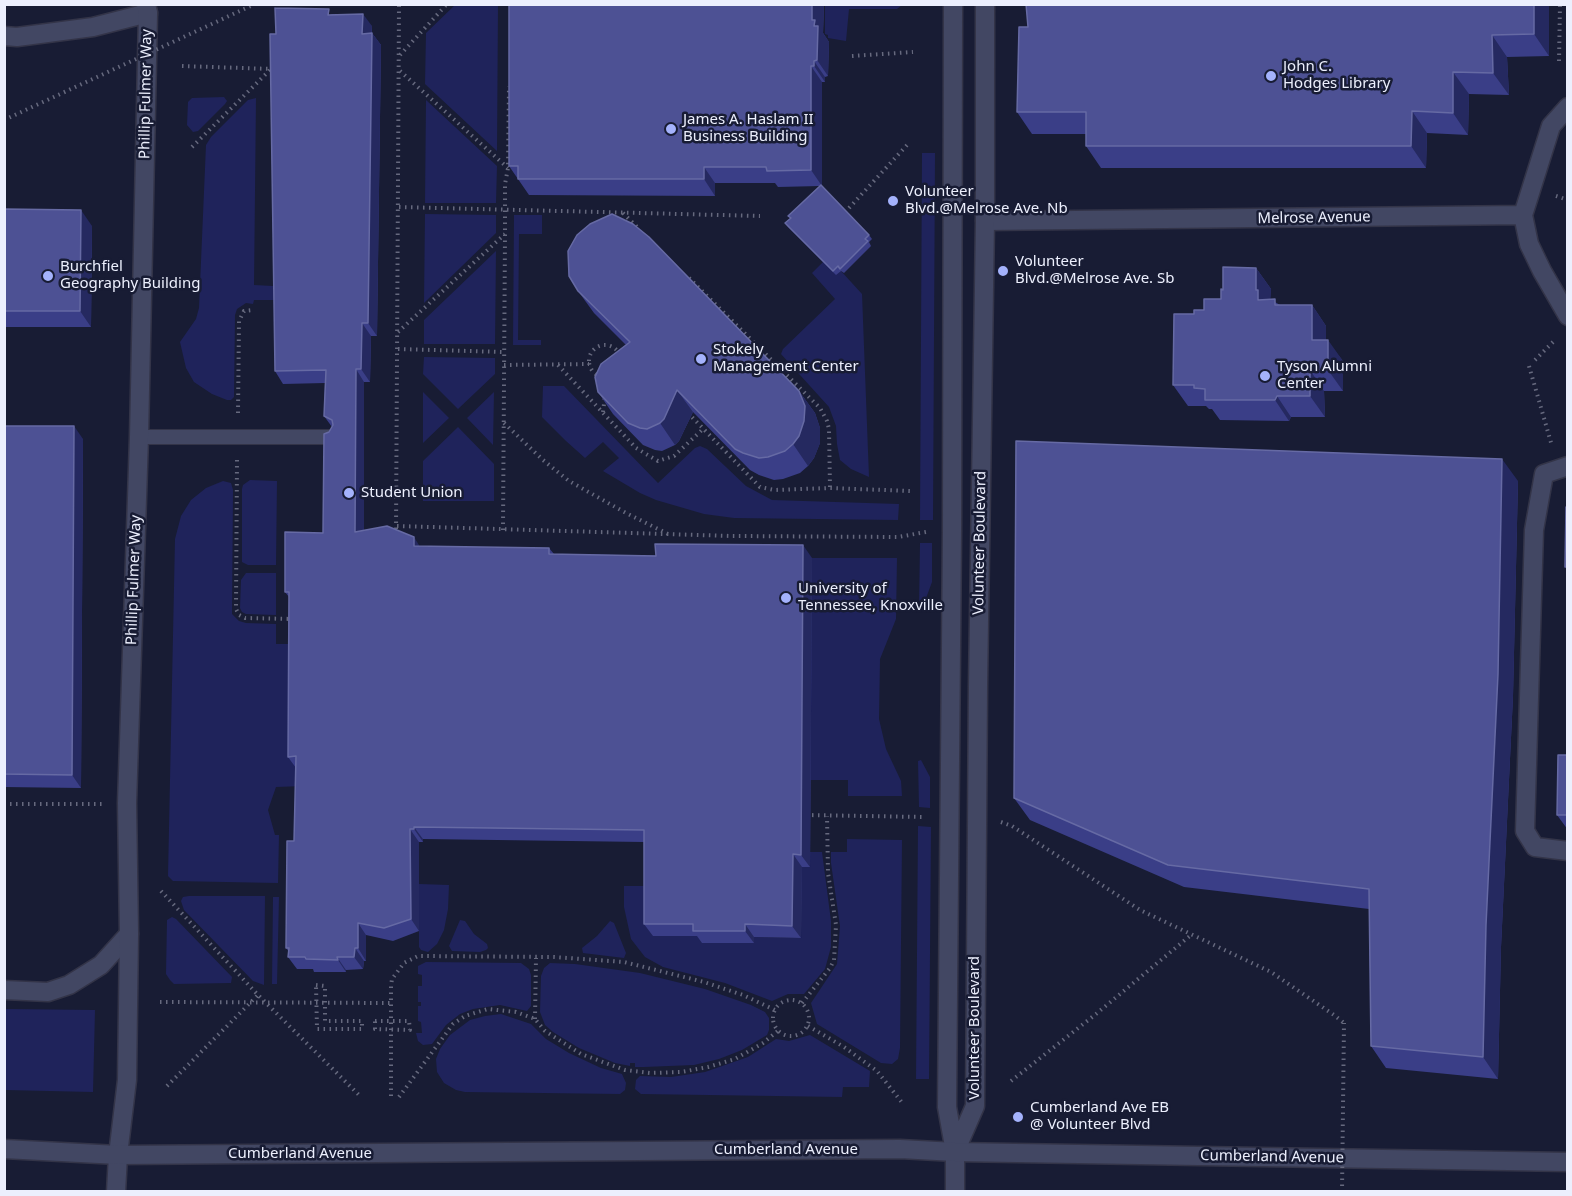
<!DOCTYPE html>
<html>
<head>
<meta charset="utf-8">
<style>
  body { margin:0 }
  #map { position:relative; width:1572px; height:1196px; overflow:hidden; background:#181c34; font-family:"Noto Sans",sans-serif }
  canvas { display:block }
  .frame { position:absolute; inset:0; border:6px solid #eceffd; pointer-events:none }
</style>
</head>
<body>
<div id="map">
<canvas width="1572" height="1196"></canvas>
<div class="frame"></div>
</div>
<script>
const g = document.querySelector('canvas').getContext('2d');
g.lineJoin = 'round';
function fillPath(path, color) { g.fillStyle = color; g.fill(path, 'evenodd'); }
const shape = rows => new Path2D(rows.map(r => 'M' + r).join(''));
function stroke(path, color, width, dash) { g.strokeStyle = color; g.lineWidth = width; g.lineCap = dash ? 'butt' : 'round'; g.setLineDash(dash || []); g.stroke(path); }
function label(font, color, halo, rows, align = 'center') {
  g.font = font + ' "Noto Sans",sans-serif'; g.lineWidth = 5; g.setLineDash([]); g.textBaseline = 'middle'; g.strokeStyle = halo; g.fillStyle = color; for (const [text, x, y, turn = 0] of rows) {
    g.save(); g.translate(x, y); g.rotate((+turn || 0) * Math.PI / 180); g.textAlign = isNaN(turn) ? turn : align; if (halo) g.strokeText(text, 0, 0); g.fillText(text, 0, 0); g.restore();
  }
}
const green = shape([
  [455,5,498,5,497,151,425,84,426,33],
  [825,5,825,4,902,5,897,9,849,9,846,41,828,38,828,35,825,34],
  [224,97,227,101,225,104,198,131,193,132,187,125,188,102,192,98],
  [256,98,254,285,273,286,275,300,254,300,253,304,246,303,237,309,235,315,234,397,231,400,227,400,212,394,194,382,186,368,180,342,196,319,199,308,206,145,211,137,248,100],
  [426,100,497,166,496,203,425,203],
  [922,153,935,153,933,520,920,520],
  [425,214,496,215,496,233,424,303],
  [514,215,542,215,542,234,519,234,518,340,541,340,541,345,513,345],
  [496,251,495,344,424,344,424,320],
  [823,262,841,271,862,294,869,477,851,469,840,460,837,444,836,426,829,407,781,354,783,349,835,299,812,273],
  [424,357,495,358,495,374,458,409,423,374],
  [543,386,564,386,658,483,695,448,700,446,707,449,746,486,772,500,899,504,898,520,734,518,704,514,656,500,640,493,603,471,619,458,603,442,585,458,566,441,542,417],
  [423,392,449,418,423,443],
  [494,392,493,445,467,418],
  [458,427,494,464,494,501,423,501,423,461],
  [250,480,277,481,276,565,248,565,242,562,242,489,243,485],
  [223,481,231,483,233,490,232,614,239,621,246,623,276,624,276,644,298,644,304,786,276,787,268,810,275,835,279,835,278,883,173,881,168,876,175,539,181,516,191,500,206,488],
  [920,543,932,543,932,582,922,609,919,609],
  [812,558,897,558,896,619,880,659,879,719,886,749,901,781,902,796,848,796,848,780,810,780],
  [246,573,276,573,276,615,246,614,242,612,240,608,241,580],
  [921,760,930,777,930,808,919,807,918,761],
  [918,826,931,827,929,1079,916,1079],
  [847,839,902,840,900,1048,898,1059,892,1064,881,1063,817,1024,811,1003,837,964,840,926,831,863,831,852,847,852],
  [810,852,822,852,831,921,831,947,825,969,804,994,788,994,772,1001,725,983,663,967,645,957,631,939,624,907,624,886,653,886,702,936,702,943,753,943,754,937,801,938,802,867,810,867],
  [419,884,449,885,448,909,444,930,437,944,428,952,421,950,419,947],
  [189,896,265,896,264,985,253,981,184,910,181,901,183,897],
  [273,897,279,897,277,984,272,984],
  [172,917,176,919,232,977,231,983,174,984,170,980,166,974,167,920],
  [460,920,465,921,474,934,487,944,488,948,486,950,480,952,452,951,449,946],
  [610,921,614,923,626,953,624,958,583,953,582,948,597,936],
  [426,962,521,963,529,969,531,975,531,1006,527,1011,500,1005,473,1009,460,1014,446,1025,432,1044,423,1045,418,1041,416,1033,422,1033,421,1022,418,1021,418,1006,421,1006,421,1002,418,1002,418,986,422,986,422,975,418,974,418,966],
  [550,963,575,964,640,973,705,989,751,1005,765,1012,769,1018,769,1030,767,1035,742,1050,719,1059,694,1065,644,1067,635,1067,635,1063,630,1063,630,1066,615,1063,579,1048,553,1032,545,1025,540,1012,541,976,544,968],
  [5,1009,95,1010,93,1092,5,1090],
  [501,1014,531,1024,546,1039,569,1053,601,1068,622,1074,626,1083,625,1090,620,1094,465,1092,456,1090,444,1083,437,1072,436,1059,440,1049,450,1035,470,1020,485,1016],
  [810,1035,870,1071,869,1087,843,1087,842,1097,641,1094,635,1089,636,1080,640,1076,671,1077,705,1072,748,1057,776,1039,789,1041]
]);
const path = shape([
  [400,55,447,4],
  [852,56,913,52],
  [1559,61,1560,4],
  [182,66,272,69],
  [400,71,508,168],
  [192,147,271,69],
  [1556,196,1568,200],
  [399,207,760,216],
  [849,208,908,144],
  [623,213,639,229],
  [689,278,820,408,827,421,829,429,830,488],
  [398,332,505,234],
  '589 361a16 16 0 1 1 32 0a16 16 0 1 1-32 0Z',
  [398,349,504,352],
  [1535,360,1555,340],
  [504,365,589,364],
  [558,365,636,448,658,461,674,456,703,429],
  [1529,366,1552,446],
  [603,412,605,396],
  [238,413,239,321,244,311,253,310],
  [688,413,760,487,774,490,830,488,910,491],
  [504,423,543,460,569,481,626,513,668,534],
  [237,460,236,609,239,615,245,618,294,619],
  [397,526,732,536,898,537,926,532],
  [503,530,505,234,505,184,508,168,509,86],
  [396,535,399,4],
  [4,804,103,804],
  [806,815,924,817],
  [1001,822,1012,826,1140,910,1271,972,1334,1015,1344,1023],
  [161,891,258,995,359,1095],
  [316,985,325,986,325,1021,362,1021,362,1029,317,1029,316,985],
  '773 1018a18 18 0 1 1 36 0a18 18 0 1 1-36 0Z',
  [160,1002,391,1003],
  [802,1003,830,968,834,960,836,925,828,873,827,816],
  [535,1019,536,958],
  [375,1021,409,1021,410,1030,375,1029,375,1021],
  [808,1026,844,1047,877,1071,904,1105],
  [1011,1081,1096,1014,1191,935],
  [167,1086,258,995],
  [391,1096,391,986,392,979,404,963,418,956,554,957,624,962,704,982,743,995,775,1010],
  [399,1097,453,1024,465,1016,488,1009,516,1012,535,1019,545,1031,581,1054,625,1070,650,1073,681,1072,708,1067,735,1059,763,1043,779,1030]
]);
const service = shape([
  [139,437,333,437]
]);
const minor = shape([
  [4,36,17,37,93,27,148,13],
  [1568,107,1551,126,1523,215,1529,244,1542,271,1568,316],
  [985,221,1523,215],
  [1568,466,1544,474,1534,530,1525,831,1535,847,1568,851],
  [4,990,48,992,69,985,101,965,129,934]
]);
const tertiary = shape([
  [953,4,952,532,947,1107,955,1152,955,1192],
  [955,1152,975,1106,978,686,985,221,985,4],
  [116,1192,118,1155,127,1080,129,934,127,803,139,437,148,13,146,4]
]);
const secondary = shape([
  [4,1149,118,1155,900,1149,955,1152,1568,1162]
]);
const pathBridge = shape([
  [4,120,255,4],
  [1342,1192,1344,1023]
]);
const wall = shape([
  [509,4,824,4,823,33,829,42,828,76,825,77,825,82,822,82,821,186,869,235,872,239,869,242,871,246,844,273,841,271,836,275,788,227,785,223,790,218,788,216,820,186,778,187,775,183,715,183,715,196,529,195,509,166],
  [1026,4,1549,4,1549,56,1507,57,1509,95,1469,94,1468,135,1427,133,1426,168,1101,168,1086,146,1086,134,1032,134,1017,112,1028,27],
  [333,14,372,26,372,33,381,45,377,336,371,336,370,382,364,382,364,531,420,547,549,548,554,554,812,558,810,867,802,867,801,938,754,937,754,943,702,943,697,936,653,936,644,924,644,842,423,839,423,842,419,842,419,931,393,941,366,935,366,961,364,961,363,969,346,970,346,972,314,972,313,969,297,969,288,957,289,952,286,948,294,841,296,768,288,757,289,597,285,592,323,533,329,432,332,427,324,416,325,383,283,384,275,371,276,34],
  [4,209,92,226,91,327,4,327],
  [1256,268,1271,289,1270,299,1280,305,1312,305,1326,326,1326,340,1343,361,1343,391,1324,391,1325,417,1291,417,1289,421,1220,420,1212,409,1209,409,1206,406,1188,406,1173,385,1194,314,1204,310,1221,299,1223,290],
  [578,291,799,391,815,413,820,428,820,443,814,458,808,466,800,473,783,479,774,480,759,475,750,470,693,412,679,441,675,445,662,451,655,450,643,445,613,414,598,392,626,345,594,313],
  [4,426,83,439,81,788,4,787],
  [1518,481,1513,696,1501,947,1498,1079,1386,1068,1371,1046,1369,909,1184,887,1030,820,1014,798],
  [1568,755,1568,830,1557,815]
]);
const shadedWall = shape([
  [812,4,824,4,823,33,829,42,828,76,817,60,814,26,812,20],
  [1534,4,1549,4,1549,56,1534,34],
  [363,14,372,26,371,46,362,34],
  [372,33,381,45,377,336,368,323],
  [1492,35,1507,57,1509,95,1493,73],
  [814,61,825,77,825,82,814,66],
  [811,66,822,82,822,186,811,170],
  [1453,72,1469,94,1468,135,1453,113],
  [1412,111,1427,133,1426,168,1411,146],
  [704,167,715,183,715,196,704,179],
  [81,210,92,226,91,327,80,311],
  [1256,268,1271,289,1270,307,1258,300,1256,290],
  [1312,305,1326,326,1326,361,1312,340],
  [362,323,371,336,370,382,361,369],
  [1328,340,1343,361,1343,391,1328,370],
  [356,369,364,382,364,545,355,532],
  [1310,370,1324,391,1325,417,1310,396],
  [677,390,693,412,679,441,675,445,660,423],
  [799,391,815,413,820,428,820,443,814,458,808,466,793,444],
  [1277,396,1291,417,1289,421,1275,400],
  [74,426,83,439,81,788,72,775],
  [1502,459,1518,481,1513,696,1501,947,1498,1079,1483,1057,1486,925],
  [414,537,422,550,414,546],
  [803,545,812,558,810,867,801,855],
  [414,827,423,839,423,842,414,829],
  [410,829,419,842,419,931,411,919],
  [793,854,802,867,801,938,792,926],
  [358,923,366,935,366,961,358,948],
  [745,924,754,937,754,943,745,931],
  [355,948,364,961,363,969,354,957],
  [337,957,346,970,346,972,338,960]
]);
const building = shape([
  [509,4,812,4,812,20,815,20,814,26,818,26,817,60,814,61,814,66,811,66,811,170,767,171,766,167,704,167,704,179,518,179,518,166,509,166,509,4],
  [1026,4,1534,4,1534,34,1492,35,1493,73,1453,72,1453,113,1412,111,1411,146,1086,146,1086,112,1017,112,1019,27,1028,27,1026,4],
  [275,8,329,9,328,15,363,14,362,34,372,33,368,323,362,323,361,369,356,369,355,532,387,526,414,537,414,546,549,548,549,554,656,556,655,544,803,545,801,855,793,854,792,926,745,924,745,931,693,931,693,924,644,924,644,830,414,827,414,829,410,829,411,919,384,928,358,923,358,948,355,948,354,957,337,957,338,960,306,959,305,957,288,957,289,948,286,948,287,841,294,841,296,756,288,757,289,592,285,592,285,532,323,533,324,434,329,432,333,425,332,420,324,416,326,370,275,371,270,34,276,34,275,8],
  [821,185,869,235,865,239,868,241,840,269,838,266,833,271,785,223,791,218,788,216,821,185],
  [4,209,81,210,80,311,4,311,4,209],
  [612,214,633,224,649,237,799,391,805,406,804,421,799,436,793,444,785,451,768,457,759,458,743,453,735,449,677,390,664,419,660,423,647,429,640,428,628,423,598,392,595,377,601,364,630,342,578,291,569,276,568,251,577,235,590,224,612,214],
  [1223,267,1256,268,1256,290,1258,290,1258,300,1275,299,1275,305,1312,305,1312,340,1328,340,1328,370,1310,370,1310,396,1277,396,1275,400,1205,400,1205,389,1194,388,1194,385,1173,385,1174,314,1194,314,1194,310,1204,310,1204,299,1221,299,1221,289,1223,290,1223,267],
  [4,426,74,426,72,775,4,774,4,426],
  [1016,441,1502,459,1498,674,1486,925,1483,1057,1371,1046,1369,889,1168,865,1014,798,1016,441],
  [1566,507,1568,507,1568,567,1565,567,1566,507],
  [1558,755,1568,755,1568,815,1557,815,1558,755]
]);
const markers = [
  [1271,76,6,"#a4b2fc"],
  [671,129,6,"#a4b2fc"],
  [893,201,6,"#a4b2fc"],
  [1003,271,6,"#a4b2fc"],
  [48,276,6,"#a4b2fc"],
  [701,359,6,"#a4b2fc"],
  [1265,376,6,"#a4b2fc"],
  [349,493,6,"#a4b2fc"],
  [786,598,6,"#a4b2fc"],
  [1018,1117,6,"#a4b2fc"]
];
const poiNames = [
  ["John C.",1283,67],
  ["Hodges Library",1283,84],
  ["James A. Haslam II",683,120],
  ["Business Building",683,137],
  ["Volunteer",905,192],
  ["Blvd.@Melrose Ave. Nb",905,209],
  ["Volunteer",1015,262],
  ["Blvd.@Melrose Ave. Sb",1015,279],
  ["Burchfiel",60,267],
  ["Geography Building",60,284],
  ["Stokely",713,350],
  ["Management Center",713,367],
  ["Tyson Alumni",1277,367],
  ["Center",1277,384],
  ["Student Union",361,493],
  ["University of",798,589],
  ["Tennessee, Knoxville",798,606],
  ["Cumberland Ave EB",1030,1108],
  ["@ Volunteer Blvd",1030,1125]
];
const streetNames = [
  ["Phillip Fulmer Way",146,94,-89],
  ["Melrose Avenue",1314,218,-1],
  ["Volunteer Boulevard",980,543,-89],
  ["Phillip Fulmer Way",134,580,-88],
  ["Volunteer Boulevard",975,1028,-90],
  ["Cumberland Avenue",786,1150],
  ["Cumberland Avenue",300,1154],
  ["Cumberland Avenue",1272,1157,1]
];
fillPath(green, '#1f235b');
stroke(service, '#333448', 16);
stroke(minor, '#333448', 21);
stroke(tertiary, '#333448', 21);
stroke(secondary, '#333448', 21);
stroke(path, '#66697e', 4, [1.5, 4.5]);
stroke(service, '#424763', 14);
stroke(minor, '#424763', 18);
stroke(tertiary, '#424763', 18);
stroke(secondary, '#424763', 18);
stroke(pathBridge, '#66697e', 4, [1.5, 4.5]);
fillPath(wall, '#3a3e87');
fillPath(shadedWall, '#252960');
fillPath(building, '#4d5194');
stroke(building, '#666aa4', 1.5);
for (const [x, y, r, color] of markers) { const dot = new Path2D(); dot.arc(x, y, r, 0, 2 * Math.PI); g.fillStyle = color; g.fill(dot); stroke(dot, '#181c34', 2); }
label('15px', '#eceffd', '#181c34', poiNames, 'left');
label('15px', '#eceffd', '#181c34', streetNames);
</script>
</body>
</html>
